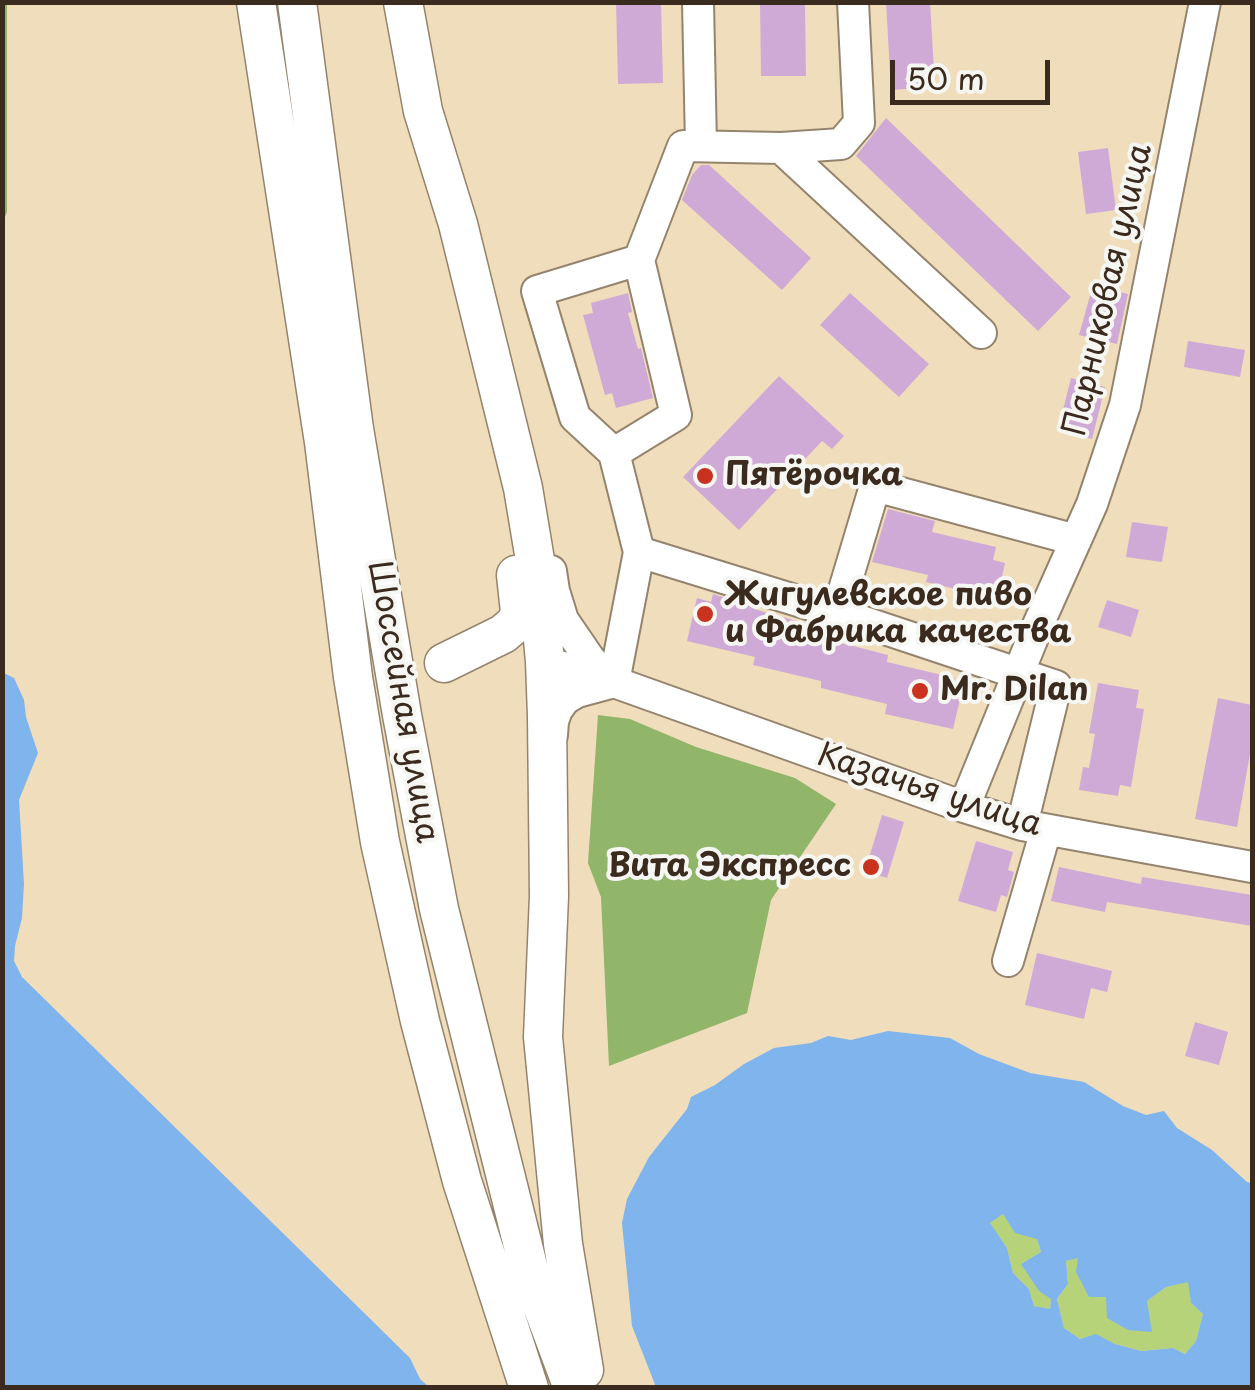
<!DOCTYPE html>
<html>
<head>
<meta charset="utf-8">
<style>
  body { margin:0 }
  #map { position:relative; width:1255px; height:1390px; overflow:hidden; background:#efddbc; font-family:"Playpen Sans",sans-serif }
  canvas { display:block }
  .frame { position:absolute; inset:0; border:5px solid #3b2a1e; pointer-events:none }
  .scale { position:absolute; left:890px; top:60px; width:160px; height:45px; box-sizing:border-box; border:5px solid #3b2a1e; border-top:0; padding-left:12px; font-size:30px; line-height:35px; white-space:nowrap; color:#3b2a1e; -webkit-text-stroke:8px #f6f6f2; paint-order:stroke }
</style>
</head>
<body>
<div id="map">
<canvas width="1255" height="1390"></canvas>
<div class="frame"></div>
<div class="scale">50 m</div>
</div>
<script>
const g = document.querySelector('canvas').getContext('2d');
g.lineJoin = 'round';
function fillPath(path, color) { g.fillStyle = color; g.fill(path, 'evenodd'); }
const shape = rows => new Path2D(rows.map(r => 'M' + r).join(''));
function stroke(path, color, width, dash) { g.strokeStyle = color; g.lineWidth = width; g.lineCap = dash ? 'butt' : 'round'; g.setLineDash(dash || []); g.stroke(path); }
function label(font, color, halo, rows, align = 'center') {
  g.font = font + ' "Playpen Sans",sans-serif'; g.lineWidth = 8; g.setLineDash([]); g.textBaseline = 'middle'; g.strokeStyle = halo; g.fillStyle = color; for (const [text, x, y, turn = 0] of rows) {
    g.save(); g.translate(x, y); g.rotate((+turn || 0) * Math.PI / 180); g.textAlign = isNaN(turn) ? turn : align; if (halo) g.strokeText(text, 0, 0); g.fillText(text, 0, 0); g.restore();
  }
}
const green = shape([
  [1003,1214,1037,1239,1041,1252,1021,1264,1051,1299,1050,1310,1034,1306,1029,1289,1013,1273,1007,1248,989,1223],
  [1079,1257,1106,1297,1147,1301,1166,1287,1189,1281,1191,1303,1203,1314,1196,1341,1185,1354,1173,1348,1141,1351,1115,1344,1096,1335,1080,1339,1064,1328,1057,1299,1068,1284,1066,1261]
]);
const forest = shape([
  [7,3,7,212,3,222,2,3],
  [598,715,630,719,696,747,795,778,836,804,771,900,747,1013,609,1066,601,897,588,863]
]);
const water = shape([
  [2,672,14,678,24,700,26,717,38,753,19,800,24,884,22,918,15,946,14,961,22,977,410,1358,420,1379,429,1387,3,1387],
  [888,1031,950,1038,979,1054,1030,1073,1084,1082,1123,1106,1146,1115,1164,1111,1177,1128,1212,1150,1247,1182,1252,1183,1252,1387,656,1387,632,1326,622,1223,627,1199,649,1157,687,1109,691,1097,715,1085,744,1064,774,1048,811,1043,828,1036,851,1040],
  [1003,1214,1015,1233,1037,1239,1041,1252,1021,1264,1039,1291,1051,1299,1050,1309,1034,1306,1029,1289,1013,1273,1007,1248,990,1223],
  [1078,1258,1076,1272,1089,1297,1106,1297,1107,1318,1128,1330,1152,1332,1147,1301,1166,1287,1188,1282,1191,1303,1203,1314,1196,1341,1185,1354,1173,1348,1141,1351,1115,1344,1096,1334,1080,1339,1064,1328,1057,1299,1068,1284,1066,1261]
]);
const building = shape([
  [616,2,661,2,663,83,618,84],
  [760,2,805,2,806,76,761,76],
  [886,2,930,2,935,87,891,90],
  [886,118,1071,297,1038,331,856,156],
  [1108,148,1116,210,1086,214,1078,152],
  [701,165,709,165,811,258,782,290,682,200,692,175],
  [1093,285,1128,294,1117,344,1079,335],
  [628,293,632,312,628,313,638,349,641,348,653,398,616,408,612,393,605,395,583,315,593,313,591,303],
  [850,293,929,364,899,397,820,325],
  [1188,341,1245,350,1240,377,1184,367],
  [779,376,844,436,832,449,822,441,739,530,683,477],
  [1071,378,1105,387,1092,439,1058,430],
  [888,509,935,521,932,532,996,547,993,560,1005,563,997,599,926,582,928,575,872,562],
  [1132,522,1168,527,1162,562,1126,557],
  [713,594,754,607,754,609,825,629,822,638,888,655,887,662,955,678,952,689,962,691,953,729,885,714,887,704,821,688,821,681,753,665,755,657,687,641,697,598,711,602],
  [1107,600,1139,610,1131,637,1098,627],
  [1098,683,1139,690,1136,708,1144,709,1131,787,1120,785,1118,796,1079,790,1083,767,1089,768,1095,734,1089,733],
  [1218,698,1252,705,1252,743,1237,827,1195,819],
  [882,815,904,822,887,878,865,871],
  [976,841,1013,852,1008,870,1014,872,1007,897,1001,895,996,912,958,901],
  [1059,867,1141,884,1142,877,1252,895,1252,926,1107,902,1105,912,1051,901],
  [1037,953,1112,971,1107,992,1091,988,1084,1019,1025,1005],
  [1195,1022,1228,1032,1219,1065,1185,1056]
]);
const minor = shape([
  [698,2,701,145],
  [781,148,981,333],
  [639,260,683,146,781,148,841,144,859,123,853,2],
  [614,453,676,415,639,260,537,291,575,417,614,453,639,552],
  [551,571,554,591,563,620,589,658,599,670,612,680],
  [837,613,875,486,1076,540],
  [545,662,614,682,964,807,1022,825,1252,867],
  [614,682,639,552,837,613,1056,686,1022,825],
  [552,735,553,721,557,710,565,699,577,692,614,682],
  [964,807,1038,625,1092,504,1125,405,1205,2],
  [1008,961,1046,830]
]);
const major = shape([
  [256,2,324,442,353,677,380,842,420,1021,462,1181,529,1388],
  [297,2,354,429,402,715,439,909,529,1270,573,1388],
  [403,2,423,111,458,224,523,488,537,572,545,662,547,716,549,896,543,1037,563,1244,584,1370],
  [444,663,503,634,516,623,520,612,516,575]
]);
const markers = [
  [705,476,10,"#c8321e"],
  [705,614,10,"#c8321e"],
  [920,691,10,"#c8321e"],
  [871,867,10,"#c8321e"]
];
const streetNames = [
  ["Парниковая улица",1109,290,-77],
  ["Шоссейная улица",402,702,80],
  ["Казачья улица",929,791,18]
];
const poiNames = [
  ["Пятёрочка",725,476],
  ["Жигулевское пиво",725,596],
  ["и Фабрика качества",725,633],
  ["Mr. Dilan",940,691],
  ["Вита Экспресс",851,867,"right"]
];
fillPath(green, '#b7d379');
fillPath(forest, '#91b569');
fillPath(water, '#7fb4ed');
fillPath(building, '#d0aad6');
stroke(minor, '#95846d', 34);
stroke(major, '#95846d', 41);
stroke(minor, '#fff', 30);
stroke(major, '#fff', 38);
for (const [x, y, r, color] of markers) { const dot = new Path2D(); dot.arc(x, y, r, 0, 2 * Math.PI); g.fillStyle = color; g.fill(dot); stroke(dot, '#f6f6f2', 4); }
label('32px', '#3b2a1e', '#f6f6f2', streetNames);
label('bold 32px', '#3b2a1e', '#f6f6f2', poiNames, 'left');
</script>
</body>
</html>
